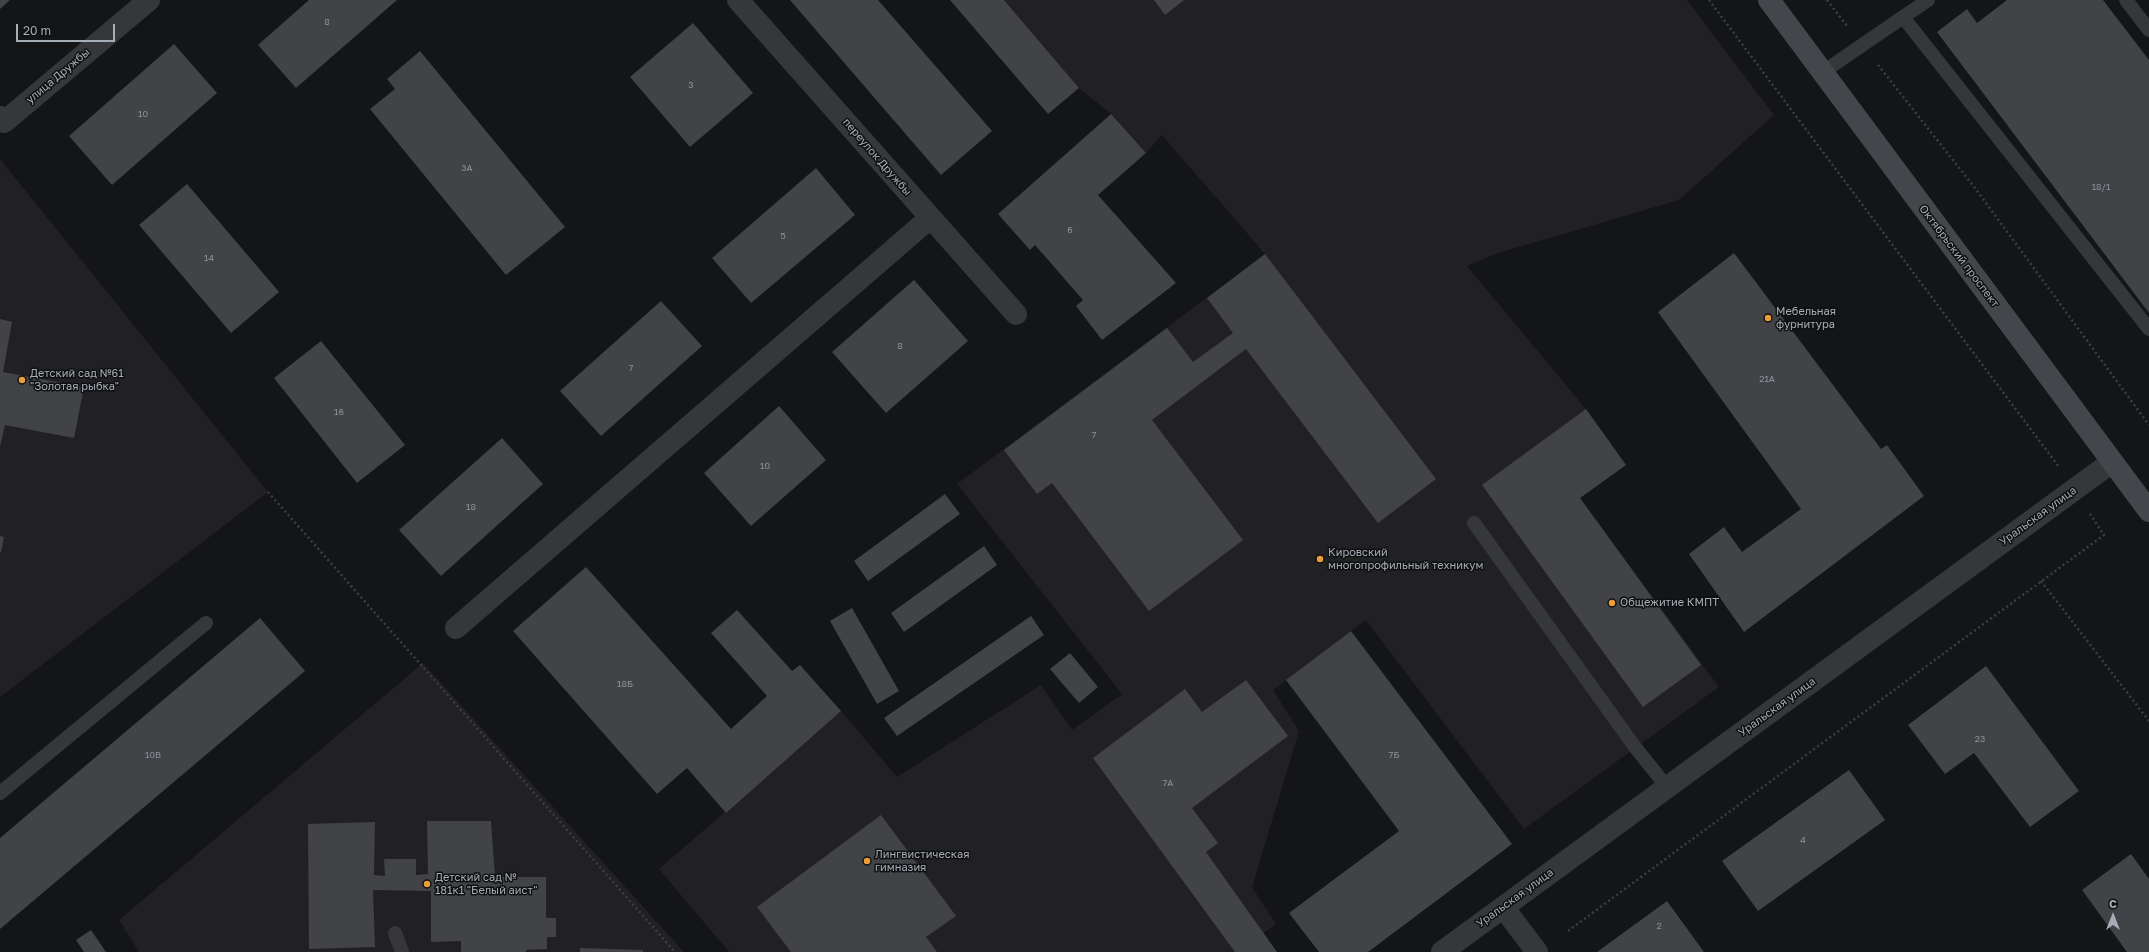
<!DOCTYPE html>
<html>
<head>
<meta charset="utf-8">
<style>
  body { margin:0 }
  #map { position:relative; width:2149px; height:952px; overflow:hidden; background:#141516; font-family:"Golos Text",sans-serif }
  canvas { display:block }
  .north { position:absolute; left:2093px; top:896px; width:40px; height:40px; -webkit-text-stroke:3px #0f1011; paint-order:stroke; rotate:0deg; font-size:11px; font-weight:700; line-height:16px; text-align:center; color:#a7adb6 }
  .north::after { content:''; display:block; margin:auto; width:14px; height:18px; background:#a7adb6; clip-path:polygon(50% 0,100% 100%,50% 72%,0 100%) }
  .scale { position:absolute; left:16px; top:24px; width:99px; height:18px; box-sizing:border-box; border:2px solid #a7adb6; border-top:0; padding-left:5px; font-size:12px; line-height:14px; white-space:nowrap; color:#a7adb6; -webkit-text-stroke:3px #0f1011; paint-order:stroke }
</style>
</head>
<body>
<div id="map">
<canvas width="2149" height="952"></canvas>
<div class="north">С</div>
<div class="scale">20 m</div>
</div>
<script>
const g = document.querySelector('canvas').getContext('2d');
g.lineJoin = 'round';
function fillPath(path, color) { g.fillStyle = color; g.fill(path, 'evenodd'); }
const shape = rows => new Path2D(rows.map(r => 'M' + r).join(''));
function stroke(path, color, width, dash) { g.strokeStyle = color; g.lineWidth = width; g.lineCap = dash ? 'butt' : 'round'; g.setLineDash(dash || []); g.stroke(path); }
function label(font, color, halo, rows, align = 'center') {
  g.font = font + ' "Golos Text",sans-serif'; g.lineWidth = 3; g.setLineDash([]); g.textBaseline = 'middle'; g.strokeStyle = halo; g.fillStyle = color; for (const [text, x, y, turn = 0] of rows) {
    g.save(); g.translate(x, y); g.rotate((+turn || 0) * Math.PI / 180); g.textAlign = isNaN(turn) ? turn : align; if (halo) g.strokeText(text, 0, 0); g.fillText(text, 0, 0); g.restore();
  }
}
const built = shape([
  [1004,0,1687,0,1774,115,1679,200,1495,254,1467,266,1586,409,1626,465,1580,498,1719,687,1524,829,1366,620,1273,690,1299,731,1252,887,1276,924,1237,952,729,952,659,869,841,711,897,777,1041,685,1072,730,1122,694,957,484,1265,254,1162,135,1146,153,1111,114,1079,88],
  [0,159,268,492,0,697],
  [423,663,684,952,139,952,119,920]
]);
const building = shape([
  [0,0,10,0,0,9],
  [309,0,397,0,296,88,258,45],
  [790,0,878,0,992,131,941,175],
  [950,0,1004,0,1079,88,1048,114],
  [1154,0,1184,0,1165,15],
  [2007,0,2103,0,2149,60,2149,313,1937,32,1967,9,1977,23],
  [693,23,753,93,690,147,630,77],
  [174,44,217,93,112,185,69,136],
  [420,51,565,227,506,275,370,109,395,89,387,79],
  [1111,114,1146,153,1098,195,1176,283,1102,340,1076,306,1083,300,1035,245,1030,250,998,214],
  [816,168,855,215,751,303,712,258],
  [187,184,279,292,231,333,139,225],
  [1734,253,1881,449,1887,445,1924,496,1744,632,1689,554,1724,527,1742,552,1801,509,1658,312],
  [1265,254,1436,479,1378,523,1246,349,1152,420,1243,540,1149,611,1052,483,1037,494,1004,450,1167,328,1193,362,1233,333,1207,298],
  [914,280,968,341,886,413,832,352],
  [661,301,702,346,601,436,560,391],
  [0,319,12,322,3,372,84,387,74,438,5,425,0,447],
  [321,341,405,445,357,483,274,378],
  [779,406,826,460,751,526,704,473],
  [1586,409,1626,465,1580,498,1701,665,1643,707,1482,485],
  [502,438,543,484,441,576,399,530],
  [945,494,960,514,868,581,854,561],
  [0,536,4,537,1,552,0,552],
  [984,546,997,565,904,632,891,613],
  [586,567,731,729,767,696,711,633,737,610,792,671,800,665,841,711,726,813,687,768,657,794,513,631],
  [852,608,899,691,877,704,830,621],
  [1031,616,1044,635,897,736,884,718],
  [260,618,305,671,0,929,0,838],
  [1351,631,1512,844,1368,952,1319,952,1289,913,1399,831,1286,680],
  [1070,653,1098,687,1079,703,1050,669],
  [1986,666,2079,791,2030,827,1974,753,1945,774,1908,725],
  [1246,680,1288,736,1192,808,1218,843,1206,852,1277,952,1235,952,1093,758,1185,689,1202,712],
  [1849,770,1885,820,1758,911,1722,861],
  [881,815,956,916,926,937,937,952,791,952,757,907],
  [427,821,491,821,495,877,546,877,546,918,556,918,556,937,547,937,547,949,526,950,526,952,461,952,461,941,431,942,431,891,373,890,375,947,309,949,308,824,375,822,374,875,385,876,384,859,416,859,416,875,428,874],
  [2131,854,2149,879,2149,952,2127,952,2082,890],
  [1667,901,1704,952,1597,952],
  [91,930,106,952,84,952,76,940],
  [580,948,643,950,643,952,580,952]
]);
const path = shape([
  [1709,0,2059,467],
  [1827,0,1847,26],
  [1878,65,1975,188,2149,425],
  [268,492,675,952],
  [2041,581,2149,721],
  [1568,931,2104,535,2090,514]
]);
const service = shape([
  [2126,0,2149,30],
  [1903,17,2149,329],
  [1823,72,1928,0],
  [1474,523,1635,747,1667,787],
  [0,793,206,623],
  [395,933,402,952]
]);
const minor = shape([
  [738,0,1016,314],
  [0,117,4,122,149,0],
  [456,628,930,218],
  [1503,907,1537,952],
  [1442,952,2112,462]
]);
const secondary = shape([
  [1769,0,2149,511]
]);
const markers = [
  [1768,318,4,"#e99e3a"],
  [22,380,4,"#e99e3a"],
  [1320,559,4,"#e99e3a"],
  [1612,603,4,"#e99e3a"],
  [867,861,4,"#e99e3a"],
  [427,884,4,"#e99e3a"]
];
const numberNames = [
  ["8",327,22],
  ["3",691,85],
  ["10",143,114],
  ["3А",467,168],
  ["18/1",2101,187],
  ["6",1070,230],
  ["5",783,236],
  ["14",209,258],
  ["8",900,346],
  ["7",631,368],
  ["21А",1767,379],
  ["16",339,412],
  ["7",1094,435],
  ["10",765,466],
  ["18",471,507],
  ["18Б",625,684],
  ["23",1980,739],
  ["10В",153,755],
  ["7Б",1394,755],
  ["7А",1168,783],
  ["4",1803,840],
  ["2",1659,926]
];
const streetNames = [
  ["улица Дружбы",58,76,-40],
  ["переулок Дружбы",877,157,49],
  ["Октябрьский проспект",1959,256,53],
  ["Уральская улица",2038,516,-36],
  ["Уральская улица",1777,707,-36],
  ["Уральская улица",1515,898,-36]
];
const poiNames = [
  ["Мебельная",1776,312],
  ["фурнитура",1776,325],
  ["Детский сад №61",30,374],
  ["\"Золотая рыбка\"",30,387],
  ["Кировский",1328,553],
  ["многопрофильный техникум",1328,566],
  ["Общежитие КМПТ",1620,603],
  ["Лингвистическая",875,855],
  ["гимназия",875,868],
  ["Детский сад №",435,878],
  ["181к1 \"Белый аист\"",435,891]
];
fillPath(built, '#212123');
fillPath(building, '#414346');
stroke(path, '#3c3e42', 2.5, [2, 3]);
stroke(service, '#36373b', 14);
stroke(minor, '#36373b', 22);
stroke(secondary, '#44464b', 22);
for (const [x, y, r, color] of markers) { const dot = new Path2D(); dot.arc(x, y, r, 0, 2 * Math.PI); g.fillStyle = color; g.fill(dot); stroke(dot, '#0f1011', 1.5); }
label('9px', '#8e929a', null, numberNames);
label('11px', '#a7adb6', '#0f1011', streetNames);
label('11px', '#a7adb6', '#0f1011', poiNames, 'left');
</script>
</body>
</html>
